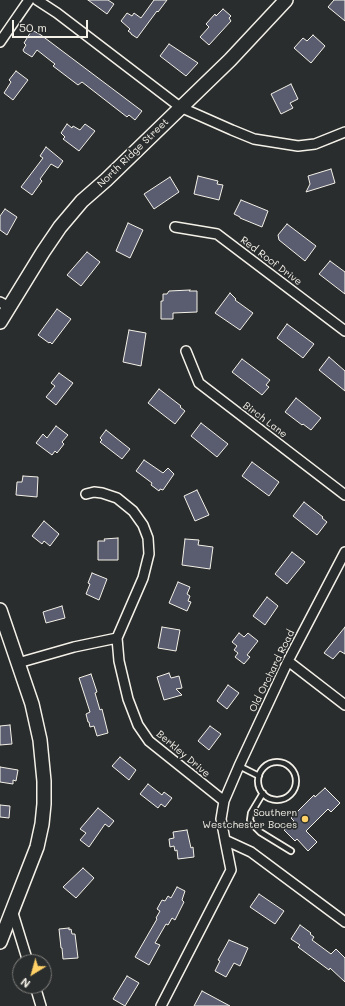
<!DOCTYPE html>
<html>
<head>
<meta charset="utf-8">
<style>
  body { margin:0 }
  #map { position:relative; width:345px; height:1006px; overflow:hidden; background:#2a2d2e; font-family:Mali,sans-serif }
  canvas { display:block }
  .north { position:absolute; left:12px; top:954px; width:40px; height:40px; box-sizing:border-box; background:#2a2d2e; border:1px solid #7b7b78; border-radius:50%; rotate:217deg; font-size:11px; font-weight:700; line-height:16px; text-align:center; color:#f4f1e8 }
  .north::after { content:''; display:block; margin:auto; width:14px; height:18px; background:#ffd166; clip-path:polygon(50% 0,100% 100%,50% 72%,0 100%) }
  .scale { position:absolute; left:12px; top:20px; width:76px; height:18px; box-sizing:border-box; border:2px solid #f4f1e8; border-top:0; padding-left:5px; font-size:12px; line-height:14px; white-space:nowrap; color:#f4f1e8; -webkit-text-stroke:3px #2a2d2e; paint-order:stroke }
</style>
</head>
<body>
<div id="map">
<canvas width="345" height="1006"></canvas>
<div class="north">N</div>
<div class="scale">50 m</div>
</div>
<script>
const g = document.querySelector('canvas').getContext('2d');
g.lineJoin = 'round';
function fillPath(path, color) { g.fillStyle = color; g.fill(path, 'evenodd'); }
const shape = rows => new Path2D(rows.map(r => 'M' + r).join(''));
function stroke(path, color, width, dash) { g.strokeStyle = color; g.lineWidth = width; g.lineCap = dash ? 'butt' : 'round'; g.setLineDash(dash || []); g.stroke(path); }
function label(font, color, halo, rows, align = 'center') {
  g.font = font + ' Mali,sans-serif'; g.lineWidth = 3.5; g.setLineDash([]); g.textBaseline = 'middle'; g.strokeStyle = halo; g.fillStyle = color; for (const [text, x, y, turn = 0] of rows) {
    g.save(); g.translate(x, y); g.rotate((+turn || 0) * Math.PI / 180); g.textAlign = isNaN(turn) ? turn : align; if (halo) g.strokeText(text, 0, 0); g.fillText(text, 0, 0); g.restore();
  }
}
const building = shape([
  [88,0,108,0,114,4,107,14,88,0],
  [154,0,167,0,158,12,157,11,137,38,131,34,131,33,128,31,130,29,121,21,127,13,132,16,134,13,141,18,154,0],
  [334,0,345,0,345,21,328,7,334,0],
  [223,9,231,16,229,18,231,21,209,45,200,37,209,27,206,24,215,14,216,16,223,9],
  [32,30,41,35,142,111,135,120,129,115,127,117,82,82,78,85,53,66,55,64,51,61,37,50,32,57,24,52,23,50,26,45,24,43,32,30],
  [313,35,325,46,311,63,294,48,303,38,307,41,313,35],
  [169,44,198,63,186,76,160,56,169,44],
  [16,71,28,80,13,100,4,93,11,82,9,80,16,71],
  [291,84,298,99,290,103,293,108,281,114,271,94,291,84],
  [67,124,72,128,73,126,80,130,85,124,95,131,79,151,63,139,65,137,61,133,67,124],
  [46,147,63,161,58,168,51,164,40,179,42,181,32,195,21,187,43,158,40,156,46,147],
  [331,169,335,183,306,192,310,184,308,176,331,169],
  [198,176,218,181,217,184,223,185,219,200,194,194,198,176],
  [170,177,179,192,154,209,144,194,170,177],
  [241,200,268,211,262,227,240,218,240,217,234,214,241,200],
  [5,209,17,217,7,235,0,230,0,216,5,209],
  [128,223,143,230,130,258,116,251,128,223],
  [287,224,316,246,305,261,279,240,278,235,287,224],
  [87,252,100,262,81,286,67,275,87,252],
  [330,261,345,272,345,294,319,274,330,261],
  [190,290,189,291,197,291,197,312,173,313,173,319,161,319,161,301,163,301,163,294,167,294,169,291,190,290],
  [230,293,236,299,235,300,253,313,240,330,215,313,230,293],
  [57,309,71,319,52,344,50,342,49,343,38,335,57,309],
  [287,324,314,344,303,358,277,338,287,324],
  [129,330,146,333,141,366,123,362,129,330],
  [329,357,345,371,345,391,319,370,329,357],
  [242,359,270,380,266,385,269,387,262,395,232,372,242,359],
  [59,373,73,383,56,405,46,397,55,386,51,383,59,373],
  [159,389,181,406,180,407,185,411,175,424,148,403,159,389],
  [296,398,321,418,311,430,303,424,302,425,285,412,296,398],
  [201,423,228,444,217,457,191,436,201,423],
  [56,426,68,435,62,442,64,444,57,453,55,451,52,455,36,443,43,434,47,438,56,426],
  [106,430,130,449,122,459,100,442,102,440,100,438,106,430],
  [144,460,163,473,168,468,174,474,163,490,160,489,159,491,151,485,152,483,136,471,144,460],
  [252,462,279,482,269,496,242,476,252,462],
  [23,476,38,477,37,497,16,495,17,482,22,482,23,476],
  [197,490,209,515,195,521,184,496,197,490],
  [304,502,323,517,322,518,327,522,317,535,293,516,304,502],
  [44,521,59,534,50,546,44,541,42,544,32,536,44,521],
  [118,538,118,560,98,560,98,541,105,541,104,539,118,538],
  [185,539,199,540,198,545,213,547,210,569,182,565,185,539],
  [292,552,305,562,287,584,275,574,292,552],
  [92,573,107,579,99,600,86,594,90,584,88,583,92,573],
  [178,582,190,587,187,594,190,596,188,601,191,602,187,611,169,603,178,582],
  [267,597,278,606,265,625,253,616,267,597],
  [62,606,65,618,46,623,43,612,62,606],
  [162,627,180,630,176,651,158,648,162,627],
  [345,627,345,654,340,651,333,659,324,653,345,627],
  [239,633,244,637,248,633,258,641,247,655,250,657,244,664,235,657,238,653,234,650,237,646,232,642,239,633],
  [169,673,171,678,179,676,182,688,176,689,182,695,164,700,157,677,169,673],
  [91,674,97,692,95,693,100,710,102,709,108,733,97,736,94,726,90,727,89,722,88,722,86,714,90,712,79,678,91,674],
  [228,685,239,693,227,709,217,701,228,685],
  [10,725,12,744,0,745,0,726,10,725],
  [210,726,221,734,209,750,198,741,210,726],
  [120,757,136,770,129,780,112,766,120,757],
  [0,767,18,770,16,781,13,780,13,784,0,782,0,767],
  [148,784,162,795,164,792,172,798,165,807,161,804,158,808,140,794,148,784],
  [325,788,340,803,331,812,328,809,306,831,317,842,308,851,297,839,295,841,284,830,294,821,291,818,314,795,315,797,325,788],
  [0,805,10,806,9,818,0,817,0,805],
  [98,808,114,821,109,827,105,824,89,847,80,840,86,833,80,829,98,808],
  [187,830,191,848,193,847,194,857,178,859,177,850,175,851,174,846,170,847,169,839,174,838,173,832,187,830],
  [83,868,94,878,76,898,63,887,83,868],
  [177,887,185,891,182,900,184,902,175,920,172,918,168,925,166,924,155,943,160,945,149,965,135,957,157,919,156,918,160,911,157,909,162,900,165,901,168,896,171,898,177,887],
  [259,894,284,911,275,924,250,907,259,894],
  [300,925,311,933,310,934,314,937,312,940,331,954,336,949,345,958,345,982,330,968,329,970,298,947,300,945,291,939,300,925],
  [69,928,69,930,71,929,72,934,75,934,78,958,63,959,62,948,61,948,59,929,69,928],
  [229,940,248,948,240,966,234,963,226,977,215,971,220,961,218,960,229,940],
  [127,976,139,983,125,1006,113,999,127,976],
  [202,991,230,1006,194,1006,202,991]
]);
const lane = shape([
  '258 781a19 19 0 1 1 38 0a19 19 0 1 1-38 0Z',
  [239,766,259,776],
  [263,793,251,813,250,820,252,824,260,832,291,851]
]);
const street = shape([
  [37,0,57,13,180,107,232,130,254,139,298,146,315,144,345,132],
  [0,42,29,0],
  [175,227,217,234,345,331],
  [0,302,9,307],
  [186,351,199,383,345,495],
  [86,494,94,492,102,493,117,498,133,511,143,525,148,538,149,554,143,578,117,638,119,661,128,699,138,725,149,741,224,801,221,819,225,840,251,852,345,922],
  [288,661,345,705],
  [18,663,74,647,117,638],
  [224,801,239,766,288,661,345,552],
  [12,910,28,962],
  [35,986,41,1006],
  [161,1006,231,870,225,840]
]);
const secondary = shape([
  [0,322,43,252,60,227,82,201,106,180,230,60,286,0],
  [0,610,32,704,40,740,44,781,44,804,42,824,37,847,0,942]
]);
const markers = [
  [305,819,4,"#ffd166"]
];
const streetNames = [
  ["North Ridge Street",133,153,-44],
  ["Red Roof Drive",271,261,37],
  ["Birch Lane",265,420,37],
  ["Old Orchard Road",272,671,-64],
  ["Berkley Drive",183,754,40]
];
const poiNames = [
  ["Southern",297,813],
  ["Westchester Boces",297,825]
];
fillPath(building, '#595d6f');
stroke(building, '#f4f1e8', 1);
stroke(lane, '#f4f1e8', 8);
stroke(street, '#f4f1e8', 12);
stroke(secondary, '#f4f1e8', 16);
stroke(lane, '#2a2d2e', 4.5);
stroke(street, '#2a2d2e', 9);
stroke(secondary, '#2a2d2e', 13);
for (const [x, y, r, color] of markers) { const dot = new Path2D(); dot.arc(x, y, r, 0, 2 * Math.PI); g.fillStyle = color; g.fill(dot); stroke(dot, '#2a2d2e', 1.5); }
label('10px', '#f4f1e8', '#2a2d2e', streetNames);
label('10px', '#f4f1e8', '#2a2d2e', poiNames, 'right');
</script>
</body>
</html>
